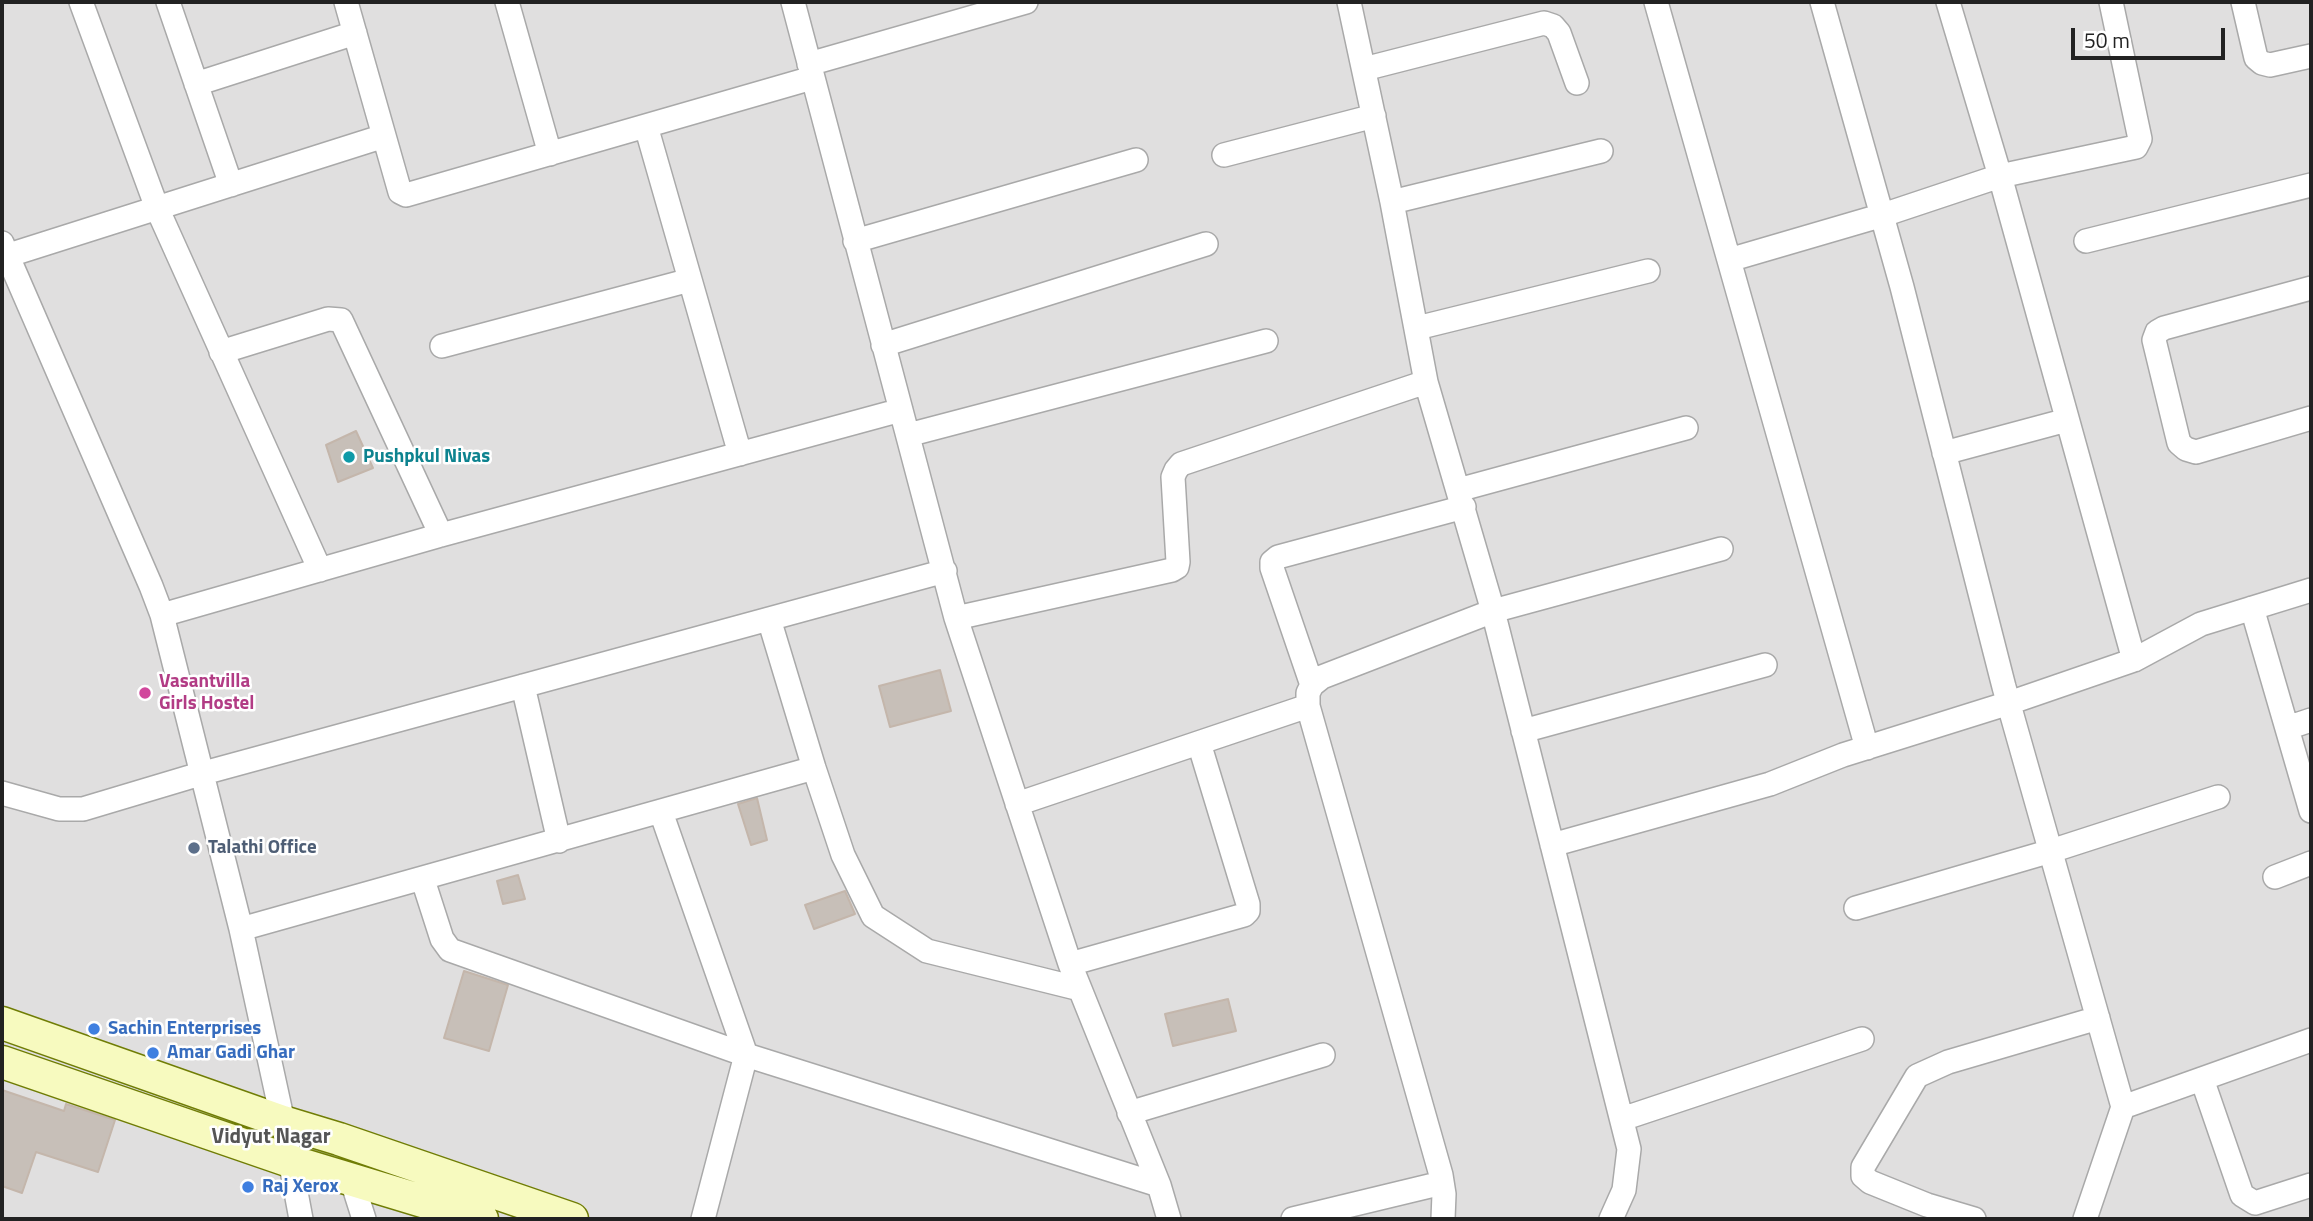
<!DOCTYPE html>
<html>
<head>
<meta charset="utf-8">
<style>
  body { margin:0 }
  #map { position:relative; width:2313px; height:1221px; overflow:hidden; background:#f2efe9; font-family:"Titillium Web",sans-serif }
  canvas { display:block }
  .frame { position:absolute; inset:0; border:4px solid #222; pointer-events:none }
  .scale { position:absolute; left:2071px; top:28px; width:154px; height:32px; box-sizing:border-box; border:4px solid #222; border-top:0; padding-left:9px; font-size:21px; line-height:24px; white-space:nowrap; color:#222; -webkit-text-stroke:5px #fff; paint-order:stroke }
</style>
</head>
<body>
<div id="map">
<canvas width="2313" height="1221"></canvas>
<div class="frame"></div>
<div class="scale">50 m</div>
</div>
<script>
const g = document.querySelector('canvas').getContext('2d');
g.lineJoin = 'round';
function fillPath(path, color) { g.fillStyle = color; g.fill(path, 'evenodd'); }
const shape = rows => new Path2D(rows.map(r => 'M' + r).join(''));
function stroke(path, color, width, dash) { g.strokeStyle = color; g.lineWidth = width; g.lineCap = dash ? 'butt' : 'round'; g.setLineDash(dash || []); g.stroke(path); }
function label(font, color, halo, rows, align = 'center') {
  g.font = font + ' "Titillium Web",sans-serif'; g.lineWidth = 5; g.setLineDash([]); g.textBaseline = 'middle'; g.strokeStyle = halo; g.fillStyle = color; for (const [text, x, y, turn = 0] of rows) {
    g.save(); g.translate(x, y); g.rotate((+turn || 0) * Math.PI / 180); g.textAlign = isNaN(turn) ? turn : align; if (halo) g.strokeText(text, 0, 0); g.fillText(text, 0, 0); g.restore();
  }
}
const residential = shape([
  [2,2,2311,2,2311,1219,2,1219]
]);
const building = shape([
  [356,431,373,468,338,482,326,445,356,431],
  [940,670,951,711,890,727,879,686,940,670],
  [757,798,767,840,751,845,738,804,757,798],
  [518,875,525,899,503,904,497,881,518,875],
  [845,891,855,914,814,929,805,905,845,891],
  [464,971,508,985,489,1051,444,1038,464,971],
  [1228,999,1236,1031,1173,1046,1165,1014,1228,999],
  [2,1090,64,1111,66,1104,115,1120,98,1172,36,1152,22,1193,2,1186,2,1090]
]);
const street = shape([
  [81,2,157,208,320,570],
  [168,2,231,185],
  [346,2,400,192,406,195,812,78],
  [507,2,550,154],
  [793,2,956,618,1070,964,1159,1185,1169,1219],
  [1349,2,1392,202,1426,382,1493,611,1629,1149,1624,1190,1611,1219],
  [1656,2,1867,748],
  [1822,2,1902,287,2004,687,2123,1107,2085,1219],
  [1948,2,2000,176,2134,660],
  [2243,2,2256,58,2262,63,2270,65,2311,56],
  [809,64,1026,2],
  [1364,69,1544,23,1553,26,1559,33,1577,83],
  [196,84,355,33],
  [646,126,740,454],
  [1224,155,1374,116],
  [1392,202,1601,151],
  [855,241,1136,160],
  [2086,241,2311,185],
  [2,243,151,586,162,615,241,929,283,1122,301,1219],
  [6,256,384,136],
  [1729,260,1883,215,2000,176,2136,147,2140,139,2111,2],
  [2311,288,2164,328,2157,332,2154,340,2179,443,2186,449,2196,452,2311,418],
  [1417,328,1648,271],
  [883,345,1206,244],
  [442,346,690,280],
  [221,352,328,319,341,320,441,535],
  [908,435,1266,341],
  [1944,453,2067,420],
  [1458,490,1686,428],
  [2252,608,2311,811],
  [162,615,441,535,901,410],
  [956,618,1172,570,1177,567,1178,562,1173,477,1176,470,1181,464,1426,382],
  [769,619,814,768,843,855,873,916,927,951,1080,989],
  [1312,685,1272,568,1272,562,1278,557,1464,507],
  [523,686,559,841],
  [2287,728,2311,720],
  [1523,731,1765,665],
  [2,793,59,809,83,809,200,774,945,571],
  [1017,804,1308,706],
  [661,812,746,1055,703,1219],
  [1552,845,1770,784,1843,755,2009,703,2134,660,2201,624,2311,590],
  [2275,877,2311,863],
  [423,880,442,939,450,950,746,1055,1159,1185],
  [1856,908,2051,851,2218,797],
  [241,929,814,768],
  [1070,964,1244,915,1248,911,1248,904,1199,743],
  [2202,1079,2242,1195,2255,1203,2311,1185],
  [2123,1107,2311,1040],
  [1129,1113,1323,1055],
  [1622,1119,1862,1039],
  [352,1181,364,1219],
  [1293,1219,1442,1183],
  [1443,1219,1444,1194,1441,1175,1308,706,1308,693,1312,685,1322,677,1493,611,1721,549],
  [1974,1219,1927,1205,1870,1182,1863,1176,1863,1167,1917,1076,1948,1062,2098,1018]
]);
const secondary = shape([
  [2,1023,283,1122,339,1139,572,1219],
  [2,1062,290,1161,482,1219]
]);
const markers = [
  [349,457,7,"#0f9aa8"],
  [145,693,7,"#d1479c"],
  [194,848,7,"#5c6f8a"],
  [94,1029,7,"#3f7fe0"],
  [153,1053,7,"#3f7fe0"],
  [248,1187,7,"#3f7fe0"]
];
const cultureNames = [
  ["Pushpkul Nivas",363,457]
];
const hotelNames = [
  ["Vasantvilla",159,682],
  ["Girls Hostel",159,704]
];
const serviceNames = [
  ["Talathi Office",208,848]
];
const shopNames = [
  ["Sachin Enterprises",108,1029],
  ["Amar Gadi Ghar",167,1053],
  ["Raj Xerox",262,1187]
];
const neighbourhoodNames = [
  ["Vidyut Nagar",271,1138]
];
fillPath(residential, '#e0dfdf');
fillPath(building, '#c7bfb8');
stroke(building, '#c4b6ab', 2);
stroke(street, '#a9a9a9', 26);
stroke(secondary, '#707d05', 35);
stroke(street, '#fff', 23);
stroke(secondary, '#f7fabf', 32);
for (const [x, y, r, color] of markers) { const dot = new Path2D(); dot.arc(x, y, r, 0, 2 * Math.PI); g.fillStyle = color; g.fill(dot); stroke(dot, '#fff', 2.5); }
label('bold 19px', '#0d838f', '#fff', cultureNames, 'left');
label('bold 19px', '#b23c85', '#fff', hotelNames, 'left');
label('bold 19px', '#4e5e75', '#fff', serviceNames, 'left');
label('bold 19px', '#366cbe', '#fff', shopNames, 'left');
label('bold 21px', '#555', '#fff', neighbourhoodNames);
</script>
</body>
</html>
